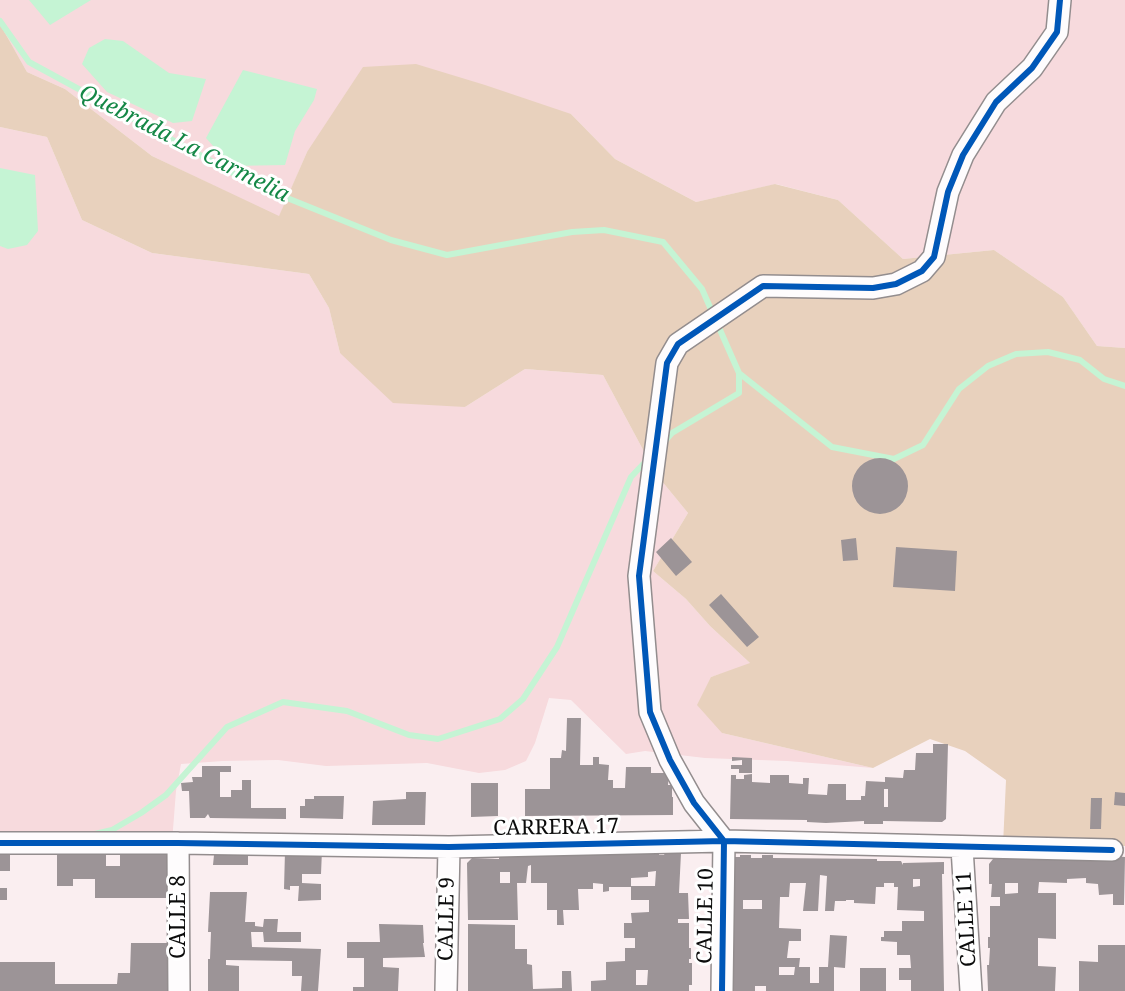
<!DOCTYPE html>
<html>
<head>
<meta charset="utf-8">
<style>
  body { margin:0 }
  canvas { display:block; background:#faeef0 }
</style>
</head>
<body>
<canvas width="1125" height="991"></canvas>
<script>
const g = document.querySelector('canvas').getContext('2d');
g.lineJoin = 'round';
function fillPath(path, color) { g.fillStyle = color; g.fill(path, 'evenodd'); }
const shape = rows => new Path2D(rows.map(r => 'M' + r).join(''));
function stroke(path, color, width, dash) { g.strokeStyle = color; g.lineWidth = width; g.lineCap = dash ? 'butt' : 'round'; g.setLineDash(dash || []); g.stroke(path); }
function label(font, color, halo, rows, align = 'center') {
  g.font = font + ' "Noto Serif",serif'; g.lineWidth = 6; g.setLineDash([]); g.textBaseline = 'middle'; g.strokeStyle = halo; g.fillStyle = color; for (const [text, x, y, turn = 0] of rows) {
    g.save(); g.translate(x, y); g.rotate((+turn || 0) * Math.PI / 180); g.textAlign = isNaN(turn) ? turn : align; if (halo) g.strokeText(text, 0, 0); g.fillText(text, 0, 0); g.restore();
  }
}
const farmland = shape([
  [0,0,1125,0,1125,348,1097,346,1063,297,994,250,903,259,838,200,776,184,696,202,615,159,571,114,307,152,279,217,152,156,65,89,27,72,0,24],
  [0,127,47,137,82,220,152,253,309,274,329,308,340,353,465,407,525,369,603,375,656,474,688,513,653,571,686,599,710,626,751,664,711,677,722,733,873,768,787,761,705,758,645,751,626,754,571,700,549,698,535,743,526,761,505,770,479,773,427,763,326,766,278,760,223,761,181,764,176,791,172,842,0,841]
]);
const forest = shape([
  [0,24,27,72,65,89,152,156,279,216,307,152,363,67,416,64,485,85,571,114,615,159,696,202,775,184,838,200,903,259,994,250,1063,297,1097,346,1125,348,1125,846,1003,845,1006,780,965,751,930,739,873,768,722,733,697,705,711,677,750,663,710,626,686,599,653,571,688,513,656,474,603,375,525,369,465,407,393,403,340,353,329,308,309,274,152,253,82,220,47,137,0,127]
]);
const water = shape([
  [29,0,91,0,50,25],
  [105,39,123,41,169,73,206,79,192,121,173,123,107,92,82,64,89,48],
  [243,70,317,89,314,100,295,131,285,165,231,166,206,138],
  [0,168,35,175,38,231,27,245,8,249,0,246]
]);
const stream = shape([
  [0,21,29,62,255,185,391,240,447,255,572,232,604,230,663,242,702,289,739,373,832,447,894,459,923,445,959,389,988,366,1016,354,1048,352,1080,360,1104,379,1125,386],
  [664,442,672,433,739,393,739,373],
  [95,834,112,830,141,813,166,795,227,727,283,702,347,711,409,735,438,739,500,719,523,699,557,647,631,477,647,460]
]);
const building = shape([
  '852 486a28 28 0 1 1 56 0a28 28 0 1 1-56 0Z',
  [671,538,692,562,676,576,656,552],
  [856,538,858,560,843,561,841,540],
  [896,547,957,551,955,591,893,587],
  [721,594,759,637,747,647,709,605],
  [567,718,581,718,580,765,593,765,593,757,599,757,599,764,609,765,608,780,613,780,613,788,625,788,626,767,651,767,651,773,669,773,668,785,672,785,672,797,673,797,673,815,525,816,525,789,550,789,550,758,561,758,562,750,566,751],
  [933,744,948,744,946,819,942,822,883,821,883,824,864,824,864,821,826,823,807,822,807,820,730,819,731,775,736,775,736,779,744,779,744,775,752,774,752,782,770,783,770,775,789,775,789,783,803,784,803,778,809,778,808,794,827,795,828,784,846,784,846,800,861,800,861,796,865,796,866,781,885,782,885,777,903,778,904,770,915,770,916,753,933,753],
  [884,789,888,789,888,807,884,807],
  [732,757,752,758,752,773,739,773,739,769,731,769,731,765,742,765,742,760,732,761],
  [202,766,231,766,231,772,220,772,220,797,231,797,231,790,242,790,242,780,251,780,251,808,286,808,286,819,210,818,208,814,205,818,190,818,189,791,182,791,181,783,193,782,192,777,202,777],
  [471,783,498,783,498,816,471,817],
  [406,792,426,792,425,825,372,825,373,801,406,799],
  [1115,792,1125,793,1125,806,1114,805],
  [314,796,344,796,343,819,300,818,300,806,305,806,305,799,314,799],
  [1091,798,1102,798,1101,829,1090,829],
  [248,847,248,865,213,865,214,855,220,850],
  [57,850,106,854,106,866,120,866,120,854,132,854,132,852,170,853,167,898,95,898,95,879,73,879,73,886,57,886],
  [322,850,321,874,302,874,302,883,321,884,321,900,298,901,299,886,290,886,290,890,284,889,285,851],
  [0,852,10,852,10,871,0,871],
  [630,852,659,852,659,855,664,855,665,853,681,853,679,893,688,893,689,919,678,919,678,923,689,923,689,948,691,948,691,959,689,959,689,963,692,963,692,985,689,985,689,991,591,991,591,981,606,980,606,962,625,961,625,948,635,948,635,938,624,938,624,923,632,923,631,913,649,912,649,900,631,900,631,887,609,887,609,891,603,892,603,884,593,883,593,889,578,889,579,910,563,910,564,925,557,925,557,910,547,910,547,883,531,883,531,865,528,866,526,883,517,883,518,920,468,920,467,863,472,858,499,859,499,855,631,855],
  [656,871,655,886,631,886,631,878,648,877,648,872],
  [500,872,510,872,510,883,500,883],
  [636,970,648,970,647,985,636,985],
  [740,855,751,855,751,858,762,858,762,855,773,855,773,858,877,859,877,861,901,861,903,865,903,863,944,862,944,874,942,874,944,991,911,991,911,980,899,980,899,968,911,968,910,955,897,955,897,942,881,941,881,937,884,937,884,931,902,931,902,921,924,921,924,911,897,910,898,887,894,887,894,883,884,883,884,887,876,887,875,904,854,903,854,900,846,900,846,901,835,901,834,911,825,911,827,876,820,875,818,911,803,911,806,883,790,883,789,897,780,897,779,928,801,929,801,941,789,941,787,958,800,958,799,967,810,967,810,983,819,983,819,967,828,967,830,935,847,936,845,968,834,967,834,991,766,991,766,986,755,986,755,991,726,991,731,857,740,857],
  [913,879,920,879,920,886,913,887],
  [743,900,762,900,762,909,743,909],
  [779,967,795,967,794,975,779,975],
  [1114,856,1125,857,1124,905,1113,905,1113,894,1099,895,1098,884,1086,883,1086,878,1067,879,1067,883,1039,882,1038,893,1056,893,1056,939,1038,938,1038,966,1056,967,1055,991,988,991,987,965,989,965,990,948,988,948,988,937,990,937,990,906,1000,906,1000,897,991,897,992,884,989,884,989,864,993,859],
  [1005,883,1018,883,1018,893,1005,894],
  [0,888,7,888,7,900,0,900],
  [210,892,247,892,245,922,255,922,255,926,263,927,264,919,278,919,277,932,301,932,301,942,264,942,263,932,251,932,252,947,321,949,318,991,301,991,302,976,292,976,292,961,226,960,226,965,239,966,239,991,208,991,208,959,210,959,211,932,208,932],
  [379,924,423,925,424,943,423,943,425,957,383,958,383,967,399,968,398,991,353,991,353,987,364,987,364,958,347,958,347,942,380,942],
  [468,924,515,925,515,949,527,949,527,964,532,965,533,989,562,988,562,971,571,971,572,991,468,991],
  [131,943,170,943,170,962,167,962,167,991,0,991,0,962,55,962,55,984,117,984,118,973,130,973],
  [1098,945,1125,945,1125,991,1079,991,1079,961,1098,962],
  [860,968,886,968,886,991,860,991]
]);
const minor = shape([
  [0,843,178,843,449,847,724,841,1112,850],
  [178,843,179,991],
  [962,848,971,991],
  [446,991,449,847],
  [722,991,724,841,694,803,670,760,650,712,639,576,667,363,678,344,763,286,873,288,896,284,922,271,934,257,948,192,963,155,996,102,1032,68,1057,32,1060,0]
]);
const cycleway = shape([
  [0,843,178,843,449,847,724,841,1112,850],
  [722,991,724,841,694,803,670,760,650,712,639,576,667,363,678,344,763,286,873,288,896,284,922,271,934,257,948,192,963,155,996,102,1032,68,1057,32,1060,0]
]);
const streetNames = [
  ["CARRERA 17",556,828,-1],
  ["CALLE 10",706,916,-89],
  ["CALLE 8",179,917,-90],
  ["CALLE 9",447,919,-89],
  ["CALLE 11",967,919,-93]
];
const waterNames = [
  ["Quebrada La Carmelia",184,144,27]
];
fillPath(farmland, '#f7dadd');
fillPath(forest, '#e8d1bd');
fillPath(water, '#c5f4d4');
stroke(stream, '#c5f4d4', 6);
fillPath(building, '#9c9497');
stroke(minor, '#938d8e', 24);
stroke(minor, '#fefcfd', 21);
stroke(cycleway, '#0057b8', 6);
label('21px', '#0b0b0b', '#fff', streetNames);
label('italic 22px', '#148746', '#fff', waterNames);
</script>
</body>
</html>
